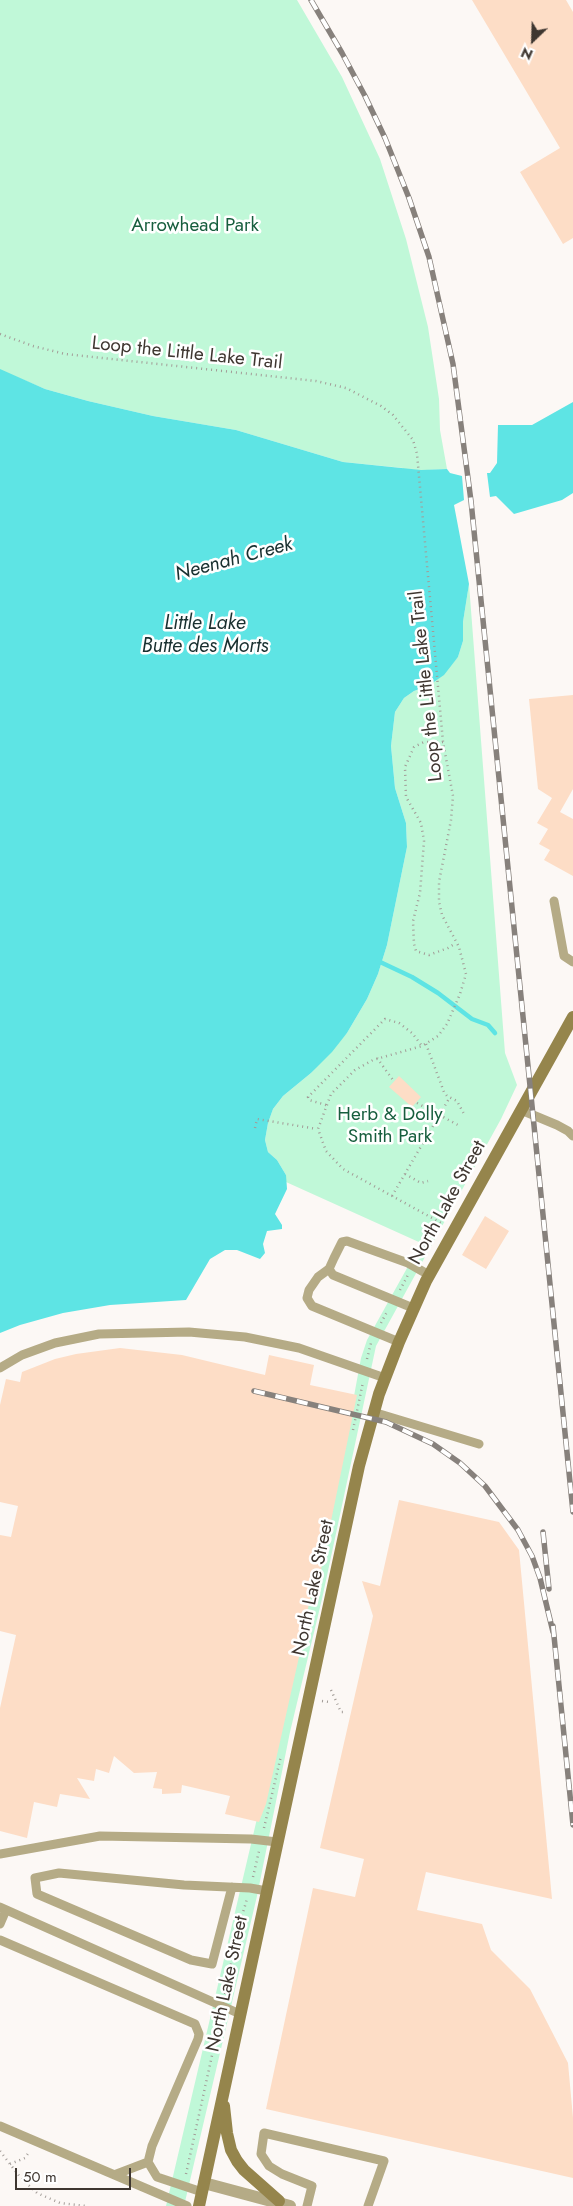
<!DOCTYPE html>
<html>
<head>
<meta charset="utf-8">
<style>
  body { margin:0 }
  #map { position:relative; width:573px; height:2206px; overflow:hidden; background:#fcf8f5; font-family:Jost,sans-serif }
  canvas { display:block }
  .north { position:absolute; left:508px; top:15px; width:50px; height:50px; -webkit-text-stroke:4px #fff; paint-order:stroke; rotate:204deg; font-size:14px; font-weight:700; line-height:20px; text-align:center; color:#3e3630 }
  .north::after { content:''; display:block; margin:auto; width:18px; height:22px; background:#3e3630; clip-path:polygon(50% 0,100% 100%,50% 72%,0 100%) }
  .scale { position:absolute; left:15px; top:2168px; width:116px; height:22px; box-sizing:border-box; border:2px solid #3e3630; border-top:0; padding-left:6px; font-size:15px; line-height:18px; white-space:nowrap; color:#3e3630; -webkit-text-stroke:4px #fff; paint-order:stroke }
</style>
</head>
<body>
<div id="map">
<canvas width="573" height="2206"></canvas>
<div class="north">N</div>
<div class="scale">50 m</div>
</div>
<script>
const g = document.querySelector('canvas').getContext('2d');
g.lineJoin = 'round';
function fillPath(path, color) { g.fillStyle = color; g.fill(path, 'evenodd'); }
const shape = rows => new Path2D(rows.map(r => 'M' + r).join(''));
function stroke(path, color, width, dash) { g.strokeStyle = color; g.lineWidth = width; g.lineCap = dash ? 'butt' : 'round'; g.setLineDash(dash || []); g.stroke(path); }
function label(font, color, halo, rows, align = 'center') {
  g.font = font + ' Jost,sans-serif'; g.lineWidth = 5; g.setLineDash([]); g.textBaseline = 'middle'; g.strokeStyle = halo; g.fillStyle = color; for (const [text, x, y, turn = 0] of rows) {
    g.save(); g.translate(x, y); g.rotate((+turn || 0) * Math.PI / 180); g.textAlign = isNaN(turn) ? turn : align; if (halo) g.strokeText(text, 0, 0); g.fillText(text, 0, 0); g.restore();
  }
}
const green = shape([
  [0,0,297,0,342,77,380,159,406,239,428,327,439,399,440,430,447,469,428,470,448,668,458,657,463,641,463,622,469,584,505,1053,517,1085,501,1119,376,1346,322,1599,290,1732,257,1896,184,2206,166,2206,286,1695,354,1396,361,1358,367,1340,421,1243,286,1182,286,1175,277,1160,268,1152,265,1140,268,1123,273,1109,283,1096,311,1073,347,1033,367,999,378,974,387,945,407,847,406,823,395,788,391,746,395,712,404,698,414,691,426,687,403,468,343,462,236,430,153,416,88,401,45,389,0,370]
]);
const water = shape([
  [0,369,45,389,88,401,153,416,236,430,343,462,421,470,447,469,450,473,462,476,464,500,454,505,469,584,463,622,463,641,458,657,444,675,428,686,414,691,404,698,395,712,391,746,395,788,406,823,407,847,387,945,378,974,367,999,347,1033,332,1052,311,1073,283,1096,273,1109,268,1123,265,1140,268,1152,277,1160,286,1175,287,1189,275,1214,282,1225,282,1229,267,1231,263,1244,265,1253,260,1259,237,1250,225,1250,210,1259,186,1300,110,1305,63,1313,20,1325,0,1333],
  [573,402,573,493,562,500,514,514,496,496,490,497,487,473,490,473,497,463,498,425,532,425]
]);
const stream = shape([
  [378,961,412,977,438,993,472,1019,488,1025,495,1033]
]);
const building = shape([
  [472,0,566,0,573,12,573,238,563,244,520,172,560,148],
  [573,695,573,789,560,812,573,819,573,876,544,860,550,850,539,844,548,829,537,823,552,798,538,789,529,699],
  [399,1076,421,1097,412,1107,389,1087],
  [485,1216,509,1231,486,1269,462,1255],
  [120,1348,182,1355,265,1375,269,1355,314,1365,310,1385,357,1395,318,1584,314,1583,306,1617,308,1617,266,1804,259,1822,225,1814,230,1796,182,1785,181,1793,162,1794,162,1789,153,1788,157,1772,134,1773,114,1756,109,1773,96,1769,94,1781,77,1778,90,1799,60,1794,57,1807,34,1802,27,1838,0,1831,0,1708,16,1635,0,1631,0,1535,11,1537,18,1506,0,1502,0,1405,6,1379,20,1382,22,1372,55,1359,76,1354],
  [399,1500,499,1522,519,1550,552,1899,426,1872,417,1910,482,1924,491,1950,530,1989,568,2063,573,2118,573,2178,266,2109,313,1888,355,1897,364,1859,320,1848,373,1616,362,1581,380,1586]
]);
const path = shape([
  [0,334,33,346,65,354,316,381,346,388,381,406,393,415,413,440,417,454,443,742,453,796,451,820,439,882,439,902,442,915,459,947,466,974,460,994,447,1024,438,1036,422,1046,373,1060,355,1070,331,1094,318,1129,326,1151,343,1169,443,1224],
  [443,742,424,742,414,747,405,767,406,797,421,823,424,841,420,893,413,921,414,944,416,951,429,955,448,948,456,943],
  [426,1044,444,1092,447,1096,457,1101,464,1114],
  [377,1058,393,1080],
  [417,1103,458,1125],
  [326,1105,309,1100,308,1097,385,1019,399,1023,412,1033,422,1046],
  [255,1128,257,1119,317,1129],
  [405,1174,421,1183,428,1181],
  [392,1196,450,1097],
  [419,1255,437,1221],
  [400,1290,408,1275],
  [381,1323,388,1310],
  [367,1359,371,1343],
  [353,1430,363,1382],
  [331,1690,341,1712,345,1712],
  [322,1701,329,1702],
  [264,1828,281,1756],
  [253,1877,259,1851],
  [225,1994,238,1929,247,1899],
  [0,2151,20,2177,37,2193,60,2203,86,2206],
  [10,2164,25,2158,29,2152],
  [186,2174,220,2019]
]);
const lane = shape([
  [554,901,564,956,573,962],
  [521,1110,557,1125,568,1131,573,1136],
  [329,1269,318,1277,309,1290,307,1298,312,1306,399,1342],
  [413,1308,333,1275,329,1269,334,1258,342,1242,347,1241,408,1263,429,1275],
  [0,1368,22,1355,55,1343,99,1334,189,1332,245,1337,299,1348,385,1378],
  [373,1412,479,1444],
  [0,1854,100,1836,251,1839,277,1842],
  [232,1887,212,1964,191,1960,37,1894,35,1878,59,1873,184,1885,250,1888,267,1891],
  [0,1907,240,2014],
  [0,1924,6,1910],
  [0,1940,195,2024,199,2034,198,2039,152,2146,148,2162,157,2177,202,2192],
  [0,2126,187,2206],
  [114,2175,148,2162],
  [307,2206,312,2186,282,2174,269,2166,261,2154,264,2133,384,2161,368,2206]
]);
const street = shape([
  [204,2183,290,2206]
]);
const secondary = shape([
  [224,2106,227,2133,231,2150,237,2161,244,2170,279,2201],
  [199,2206,359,1466,379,1394,399,1342,426,1281,573,1017]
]);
const rail = shape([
  [311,0,342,53,365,96,385,138,409,198,429,257,453,364,471,501,573,1512],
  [254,1391,386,1422,433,1444,460,1463,485,1486,518,1530,532,1556,540,1578,553,1632],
  [543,1532,549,1589],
  [553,1626,573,1825]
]);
const parkNames = [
  ["Arrowhead Park",195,226],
  ["Herb & Dolly",390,1115],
  ["Smith Park",390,1137]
];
const streetNames = [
  ["Loop the Little Lake Trail",187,354,6],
  ["Loop the Little Lake Trail",427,686,-96],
  ["North Lake Street",448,1203,-61],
  ["North Lake Street",314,1588,-78],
  ["North Lake Street",228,1984,-78]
];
const waterNames = [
  ["Neenah Creek",234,560,-15],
  ["Little Lake",205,624],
  ["Butte des Morts",205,647]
];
fillPath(green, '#c0f8d8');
fillPath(water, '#5ee4e4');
stroke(stream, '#5ee4e4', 4.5);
fillPath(building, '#fdddc6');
stroke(path, '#a29c97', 2.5, [1, 4]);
stroke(lane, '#b5ab86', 9);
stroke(street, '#b5ab86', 12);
stroke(secondary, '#95854c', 12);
stroke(rail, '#87817c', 5.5);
stroke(rail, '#fff', 4, [11]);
label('19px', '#175e3e', '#fff', parkNames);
label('19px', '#3e3630', '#fff', streetNames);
label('italic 20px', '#193030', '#fff', waterNames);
</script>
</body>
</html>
